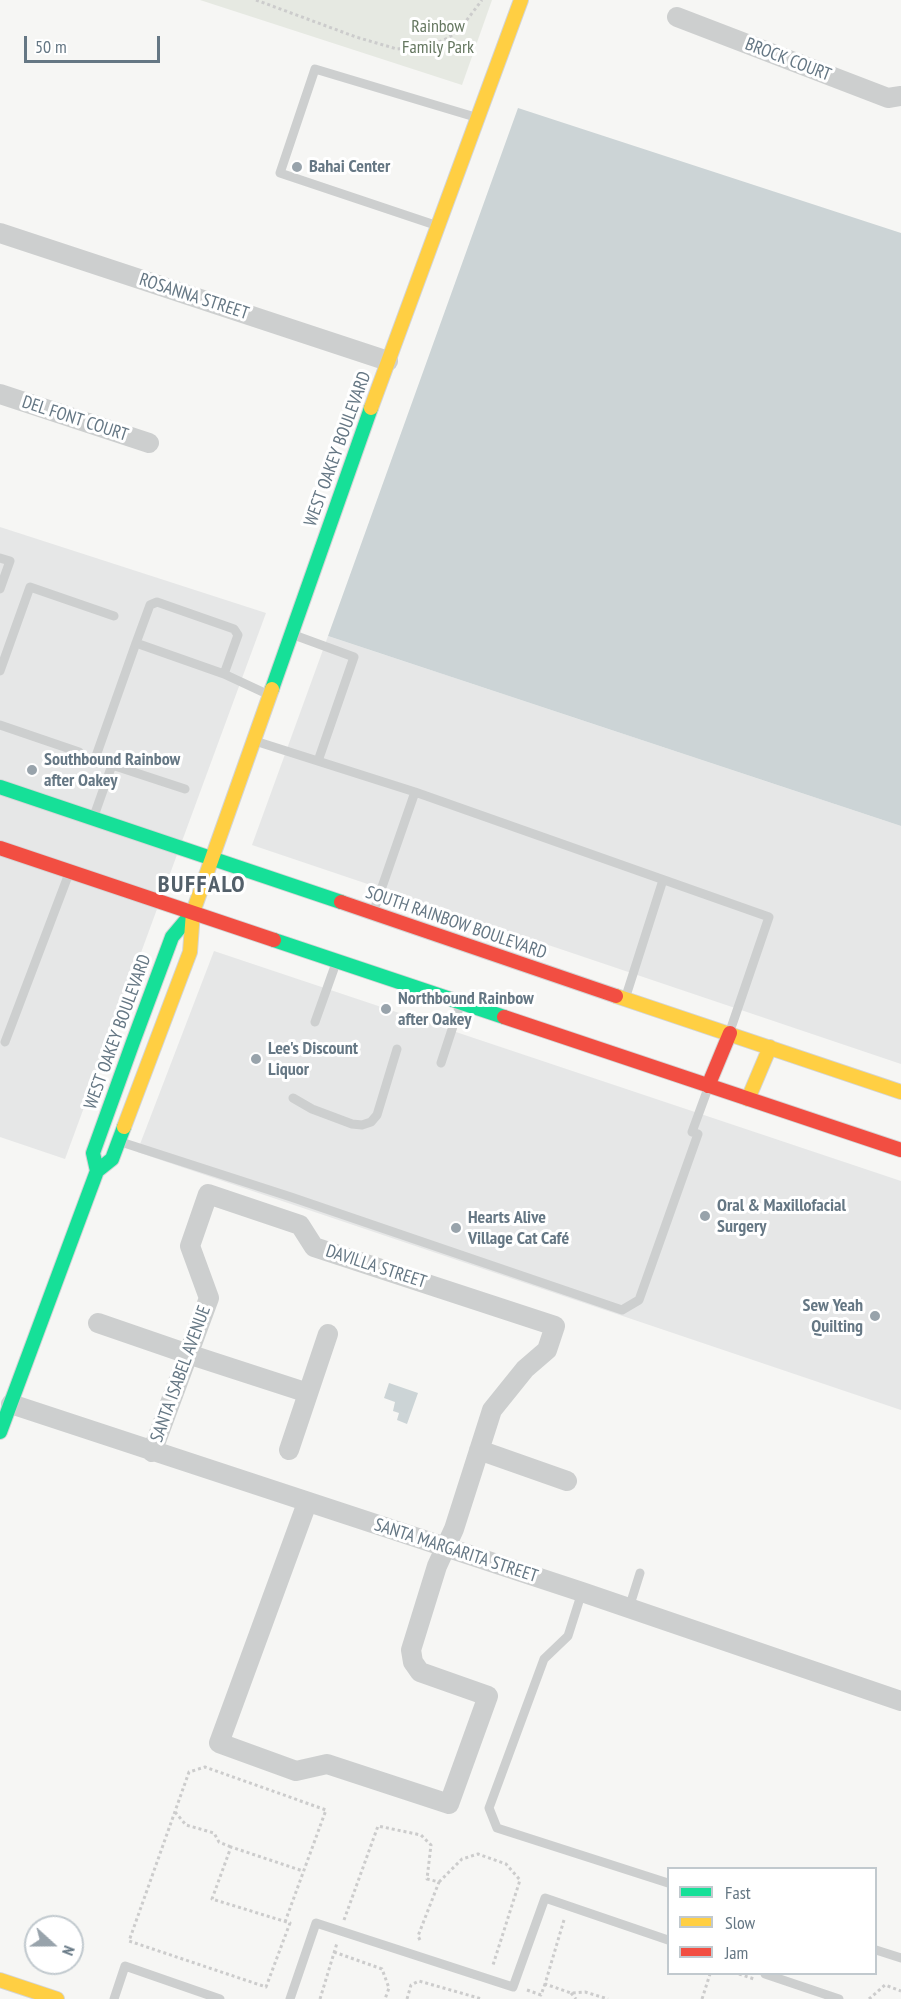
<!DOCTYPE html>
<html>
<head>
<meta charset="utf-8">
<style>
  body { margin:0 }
  #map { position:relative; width:901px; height:1999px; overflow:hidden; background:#f6f6f4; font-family:"PT Sans Narrow",sans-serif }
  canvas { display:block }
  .legend { position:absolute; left:667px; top:1867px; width:210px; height:108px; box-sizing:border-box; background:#fff; border:2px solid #c1c9ce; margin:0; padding:8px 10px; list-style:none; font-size:18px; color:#657784 }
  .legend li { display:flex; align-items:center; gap:12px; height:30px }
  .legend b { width:30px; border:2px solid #c1c9ce }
  .north { position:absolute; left:24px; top:1915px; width:60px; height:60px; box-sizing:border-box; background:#fff; border:2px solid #c1c9ce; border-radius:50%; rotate:111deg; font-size:16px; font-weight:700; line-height:24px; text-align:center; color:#657784 }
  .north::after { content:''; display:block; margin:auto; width:21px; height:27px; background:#98a3ab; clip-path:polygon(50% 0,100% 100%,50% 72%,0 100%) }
  .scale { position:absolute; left:24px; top:36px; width:136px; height:27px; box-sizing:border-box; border:3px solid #657784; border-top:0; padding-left:8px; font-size:18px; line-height:21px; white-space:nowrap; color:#657784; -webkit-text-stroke:4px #fff; paint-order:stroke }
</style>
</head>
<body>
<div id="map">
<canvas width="901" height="1999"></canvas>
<ul class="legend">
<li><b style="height:8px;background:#16e098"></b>Fast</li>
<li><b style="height:8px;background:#ffcf43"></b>Slow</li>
<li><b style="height:8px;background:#f24e42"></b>Jam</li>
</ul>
<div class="north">N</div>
<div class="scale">50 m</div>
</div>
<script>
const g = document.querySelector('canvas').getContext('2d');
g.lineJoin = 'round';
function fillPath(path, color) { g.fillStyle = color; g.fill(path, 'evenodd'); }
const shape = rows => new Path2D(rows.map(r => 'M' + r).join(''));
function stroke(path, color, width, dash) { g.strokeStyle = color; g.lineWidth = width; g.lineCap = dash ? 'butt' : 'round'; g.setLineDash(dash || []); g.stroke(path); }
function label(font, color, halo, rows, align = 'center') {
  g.font = font + ' "PT Sans Narrow",sans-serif'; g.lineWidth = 6; g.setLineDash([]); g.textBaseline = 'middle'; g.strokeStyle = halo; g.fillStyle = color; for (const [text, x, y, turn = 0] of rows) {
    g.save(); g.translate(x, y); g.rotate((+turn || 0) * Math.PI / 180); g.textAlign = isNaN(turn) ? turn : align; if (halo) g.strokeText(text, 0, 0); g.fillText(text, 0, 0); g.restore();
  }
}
const built = shape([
  [0,527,266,613,65,1159,0,1137],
  [328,636,901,826,901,1064,252,845],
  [214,951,901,1181,901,1410,137,1152]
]);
const green = shape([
  [200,0,492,0,462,85]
]);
const water = shape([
  [518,108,901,233,901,826,328,636],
  [389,1383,418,1393,407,1424,397,1420,399,1413,393,1411,395,1402,384,1398]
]);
const path = shape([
  [256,0,356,37,397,49,432,45,448,38,460,29,482,0],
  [175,1812,186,1825,214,1833,219,1842,231,1847],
  [439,1882,462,1859,478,1854,506,1864,520,1880,493,1965],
  [344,1920,378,1826,421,1835,431,1845,427,1879,439,1882,418,1936,421,1942],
  [564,1920,545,1984,571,1993,585,1992,608,1999],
  [285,1922,326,1810,205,1767,189,1772,129,1941,266,1987,290,1923,212,1899,231,1847,303,1871],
  [334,1952,382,1969,389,1988,385,1999],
  [739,1974,754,1979],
  [527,1990,541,1995,545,1984],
  [571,1993,576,1999],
  [320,1999,337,1943],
  [407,1999,411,1985,419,1981,482,1999],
  [702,1999,710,1974],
  [869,1999,885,1985,901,1991]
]);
const lane = shape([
  [435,225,280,173,315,69,475,117],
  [0,558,10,561,0,589],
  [294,635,354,657,318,761],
  [0,671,30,587,114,616],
  [224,674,238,635,234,629,157,602,150,605,136,643,224,674,267,694],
  [0,725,79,752],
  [255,741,415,792],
  [112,765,185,789],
  [94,816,112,765,96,756,136,643],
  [374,910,415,792,769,917,730,1031],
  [626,996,663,880],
  [315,1022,336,963],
  [5,1042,68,876],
  [441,1063,460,1005],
  [293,1098,312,1109,352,1124,362,1125,371,1122,377,1115,397,1049],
  [121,1142,291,1197,622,1310,639,1300,698,1134,692,1132,707,1091],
  [582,1592,568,1636,544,1659,489,1808,497,1828,668,1883],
  [629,1608,640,1573],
  [876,1950,901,1958],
  [765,1974,839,1999],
  [114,1999,125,1966,220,1999],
  [290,1999,316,1923,513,1987,545,1898,668,1940]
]);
const street = shape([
  [677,17,888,98,901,96],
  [0,233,388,361],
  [0,394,149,443],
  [98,1323,188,1354,308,1393],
  [11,1404,582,1592,901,1701],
  [289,1450,328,1334],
  [479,1450,567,1481],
  [152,1452,209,1298,190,1246,208,1194,300,1225,314,1247,555,1326,547,1350,525,1369,492,1410,454,1529,437,1566,411,1650,413,1662,420,1672,488,1696,449,1804,327,1764,296,1771,219,1743,307,1503]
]);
const fast = shape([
  [272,689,371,408],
  [0,787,341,902],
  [274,940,504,1017],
  [97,1171,93,1153,133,1042,172,937,193,912],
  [0,1432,97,1171,112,1159,124,1127]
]);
const slow = shape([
  [371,408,521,0],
  [616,996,901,1092],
  [748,1099,770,1047],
  [124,1127,190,952,193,912,272,689],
  [0,1980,57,1999]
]);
const jam = shape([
  [0,848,274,940],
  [341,902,616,996],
  [504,1017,901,1150],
  [708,1086,730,1033]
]);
const markers = [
  [297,167,6,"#98a3ab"],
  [32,770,6,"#98a3ab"],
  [386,1009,6,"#98a3ab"],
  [256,1059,6,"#98a3ab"],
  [705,1216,6,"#98a3ab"],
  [456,1228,6,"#98a3ab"],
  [875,1316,6,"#98a3ab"]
];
const parkNames = [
  ["Rainbow",438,27],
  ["Family Park",438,48]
];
const streetNames = [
  ["BROCK COURT",788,60,21],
  ["ROSANNA STREET",194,297,18],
  ["DEL FONT COURT",75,419,18],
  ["WEST OAKEY BOULEVARD",338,449,-70],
  ["SOUTH RAINBOW BOULEVARD",456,923,19],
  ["WEST OAKEY BOULEVARD",118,1032,-70],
  ["DAVILLA STREET",376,1267,18],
  ["SANTA ISABEL AVENUE",181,1374,-70],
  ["SANTA MARGARITA STREET",456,1551,18]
];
const poiNames = [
  ["Bahai Center",309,167],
  ["Southbound Rainbow",44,760],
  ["after Oakey",44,781],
  ["Northbound Rainbow",398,999],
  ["after Oakey",398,1020],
  ["Lee's Discount",268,1049],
  ["Liquor",268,1070],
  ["Oral & Maxillofacial",717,1206],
  ["Surgery",717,1227],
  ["Hearts Alive",468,1218],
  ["Village Cat Café",468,1239],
  ["Sew Yeah",863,1306,"right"],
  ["Quilting",863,1327,"right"]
];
const districtNames = [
  ["BUFFALO",202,885]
];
fillPath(built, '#e6e7e7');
fillPath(green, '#e6e9e2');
fillPath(water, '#ccd4d6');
stroke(fast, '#d3d4d5', 16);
stroke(slow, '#d3d4d5', 16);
stroke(jam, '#d3d4d5', 16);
stroke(path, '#ccc', 3, [3, 3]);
stroke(lane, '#cdcfcf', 9);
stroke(street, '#cdcfcf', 20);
stroke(fast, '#16e098', 14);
stroke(slow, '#ffcf43', 14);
stroke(jam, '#f24e42', 14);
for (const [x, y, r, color] of markers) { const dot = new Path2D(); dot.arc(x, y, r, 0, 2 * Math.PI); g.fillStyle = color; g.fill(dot); stroke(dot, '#fff', 2); }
label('18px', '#657760', '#fff', parkNames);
label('18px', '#657784', '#fff', streetNames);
label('bold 18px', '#657784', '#fff', poiNames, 'left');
g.letterSpacing = '1.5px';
label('bold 24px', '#53606a', '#fff', districtNames);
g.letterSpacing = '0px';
</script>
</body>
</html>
